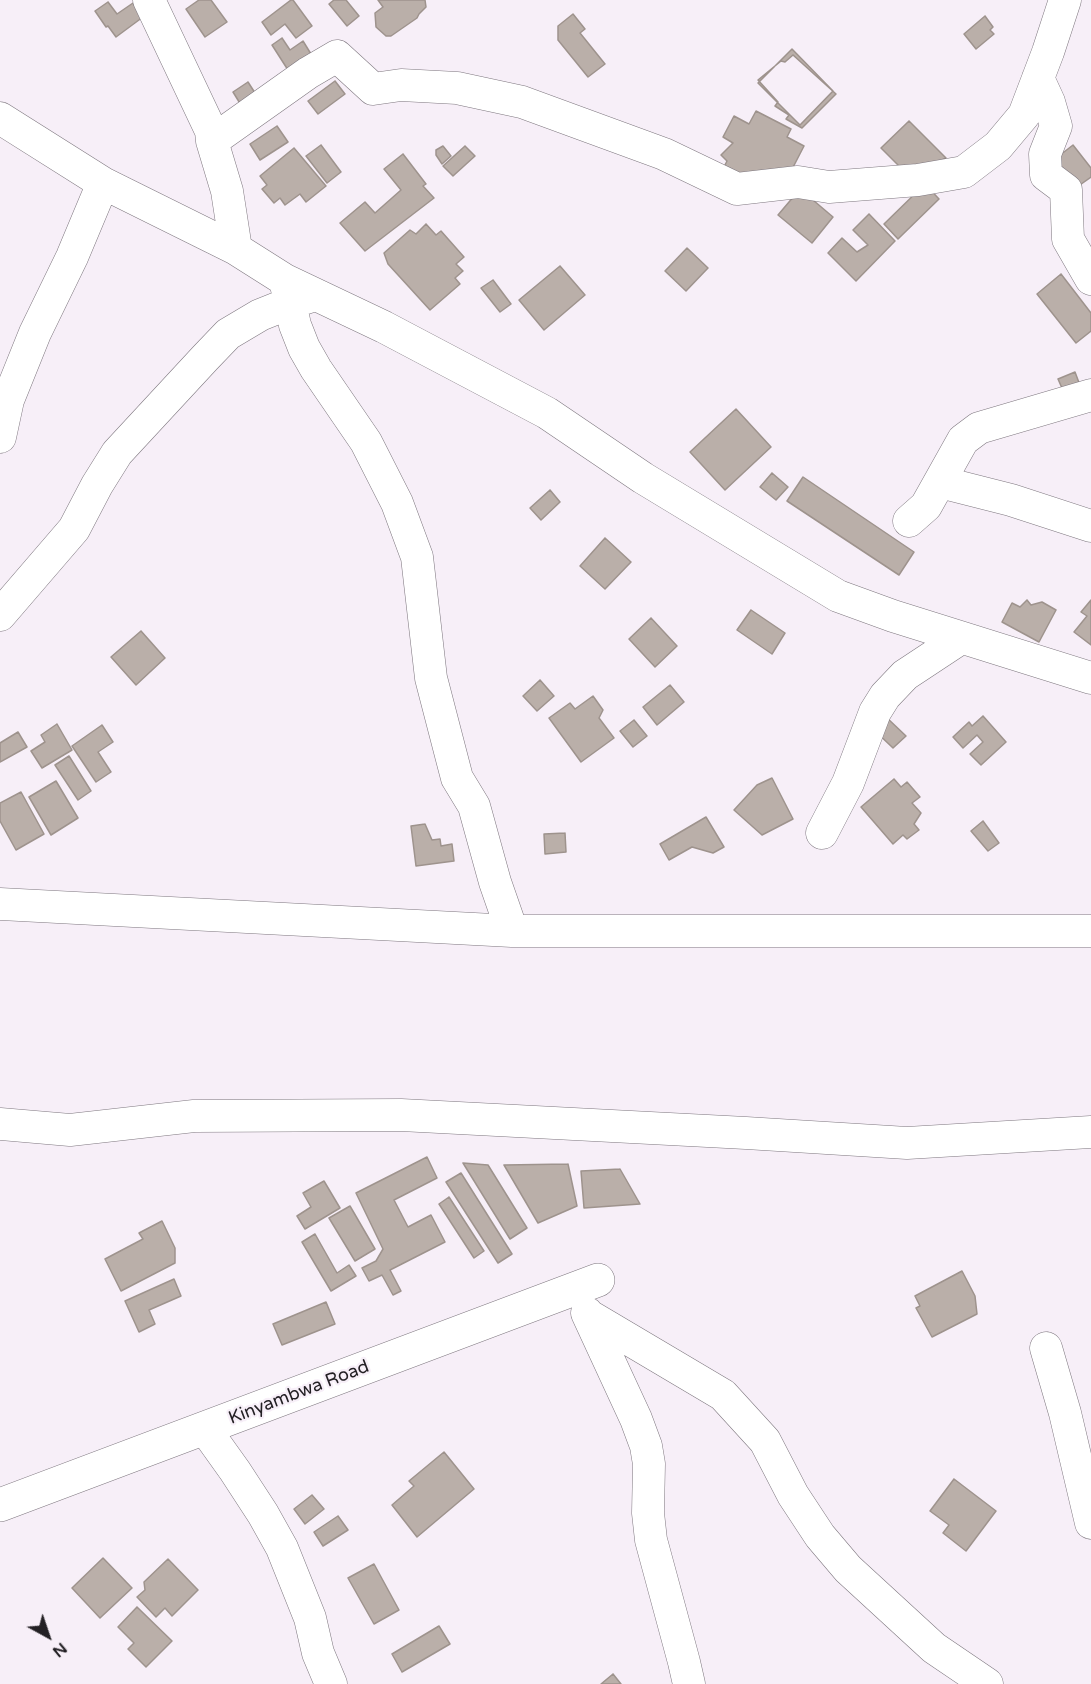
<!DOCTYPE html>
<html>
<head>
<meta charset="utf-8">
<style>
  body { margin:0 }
  #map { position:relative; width:1091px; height:1684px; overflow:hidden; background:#f7eff8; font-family:"Varela Round",sans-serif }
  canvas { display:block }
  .north { position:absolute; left:18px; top:1606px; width:60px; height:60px; -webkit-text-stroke:4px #f7eff8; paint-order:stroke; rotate:140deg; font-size:16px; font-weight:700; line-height:24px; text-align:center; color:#232024 }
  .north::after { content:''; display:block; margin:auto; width:21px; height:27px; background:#232024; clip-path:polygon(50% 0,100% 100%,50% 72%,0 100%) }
</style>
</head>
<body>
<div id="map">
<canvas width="1091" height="1684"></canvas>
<div class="north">N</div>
</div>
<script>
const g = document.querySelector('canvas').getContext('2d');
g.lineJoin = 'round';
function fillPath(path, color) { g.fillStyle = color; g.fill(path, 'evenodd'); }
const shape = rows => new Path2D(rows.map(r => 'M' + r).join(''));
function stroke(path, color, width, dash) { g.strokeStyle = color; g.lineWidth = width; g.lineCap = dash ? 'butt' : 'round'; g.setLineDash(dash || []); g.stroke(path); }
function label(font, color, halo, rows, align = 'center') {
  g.font = font + ' "Varela Round",sans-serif'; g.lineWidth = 4.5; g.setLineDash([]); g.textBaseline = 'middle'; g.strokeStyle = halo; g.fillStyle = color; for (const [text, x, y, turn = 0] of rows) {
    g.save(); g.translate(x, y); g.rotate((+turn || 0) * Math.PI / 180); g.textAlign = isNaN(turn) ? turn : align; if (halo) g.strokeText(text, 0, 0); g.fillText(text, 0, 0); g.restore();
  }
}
const building = shape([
  [199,0,211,0,227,22,205,37,186,9,199,0],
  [291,0,293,0,312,26,296,38,285,24,271,35,262,22,291,0],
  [334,0,346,0,359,16,347,26,329,4,334,0],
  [378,0,425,0,426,7,419,14,417,18,391,36,386,36,376,27,375,13,383,7,378,0],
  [108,2,117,14,133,3,143,17,116,37,108,26,106,27,95,11,108,2],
  [573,14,585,29,580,33,605,64,588,77,558,40,558,26,573,14],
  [985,16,993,27,990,30,994,34,976,49,964,34,985,16],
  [282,38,290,50,303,41,311,54,288,70,272,45,282,38],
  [792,49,833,91,800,125,758,83,792,49],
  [793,55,836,94,802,128,786,119,789,115,775,106,778,102,758,80,781,61,785,62,793,55],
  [335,81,345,94,318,114,308,101,335,81],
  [248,82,257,96,241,105,233,92,248,82],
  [756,111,791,129,787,137,804,146,787,179,721,173,727,161,721,155,733,143,723,137,734,116,749,124,756,111],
  [909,121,946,158,908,175,881,148,909,121],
  [277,126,288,142,260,160,250,144,277,126],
  [321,145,341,172,327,183,306,156,321,145],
  [1073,145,1091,168,1091,177,1077,187,1055,159,1073,145],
  [443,146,451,156,442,164,436,155,436,150,443,146],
  [465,146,475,156,453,176,443,166,465,146],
  [294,148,326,186,306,202,300,194,285,205,280,198,274,203,262,189,267,185,260,176,294,148],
  [403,154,426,184,423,186,434,198,365,251,340,223,365,202,375,213,401,190,384,169,403,154],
  [925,184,939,199,898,239,884,224,925,184],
  [800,189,833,217,812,243,778,215,800,189],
  [869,214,895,241,856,281,828,253,842,238,857,252,868,245,853,230,869,214],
  [426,224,436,235,441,231,464,257,456,264,463,271,455,278,460,284,430,310,388,264,384,253,410,230,416,234,426,224],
  [687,248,708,268,686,291,665,271,687,248],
  [560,266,585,295,544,330,519,300,560,266],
  [1061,274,1091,313,1091,331,1076,343,1037,294,1061,274],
  [493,280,511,304,500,312,481,288,493,280],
  [1075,372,1081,388,1065,395,1058,379,1075,372],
  [736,409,771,447,725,490,690,452,736,409],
  [772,473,788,487,776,500,760,487,772,473],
  [803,477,914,552,899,575,787,501,803,477],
  [550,490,560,502,541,520,530,508,550,490],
  [605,538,631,562,605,589,580,566,605,538],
  [1027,600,1031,605,1042,602,1056,610,1039,642,1002,622,1012,603,1020,607,1027,600],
  [1091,600,1091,645,1074,632,1087,616,1081,612,1091,600],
  [751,610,785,633,772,654,737,630,751,610],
  [651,618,677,646,655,667,629,639,651,618],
  [141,631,165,658,136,685,111,657,141,631],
  [540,680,554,696,537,711,523,696,540,680],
  [670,685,684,702,657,725,643,707,670,685],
  [593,696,603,710,599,718,614,738,581,762,549,718,570,703,575,709,593,696],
  [885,716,906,736,893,748,873,729,885,716],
  [983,716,1006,742,981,765,970,754,983,742,977,735,963,748,953,737,969,722,972,726,983,716],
  [634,720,647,736,633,747,620,731,634,720],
  [57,724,72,750,42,768,31,751,45,742,41,735,57,724],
  [102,725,113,742,98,752,111,772,96,782,72,746,102,725],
  [18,732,27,747,0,762,0,743,18,732],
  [69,756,91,791,78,800,55,765,69,756],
  [772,778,793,819,762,835,734,810,757,785,772,778],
  [894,779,901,787,907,782,920,797,912,803,921,813,914,824,919,830,907,839,903,835,893,844,861,807,894,779],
  [56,781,78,818,51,835,29,797,56,781],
  [21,792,44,834,16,850,0,821,0,803,21,792],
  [706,817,724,847,713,853,692,847,669,860,660,844,706,817],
  [983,821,999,843,988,851,971,831,983,821],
  [425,824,432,840,440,839,441,846,452,844,454,861,416,866,411,826,425,824],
  [565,833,566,852,545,854,544,834,565,833],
  [427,1157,437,1178,394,1200,408,1227,431,1215,445,1242,390,1270,401,1291,393,1295,382,1275,369,1281,362,1268,376,1261,383,1249,356,1193,427,1157],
  [463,1163,488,1165,527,1228,510,1239,463,1163],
  [568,1164,577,1206,538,1223,504,1165,568,1164],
  [620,1169,640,1204,584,1208,581,1171,620,1169],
  [461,1173,512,1254,498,1263,446,1182,461,1173],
  [324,1181,340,1208,305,1229,297,1216,311,1207,303,1193,324,1181],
  [449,1197,484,1251,474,1258,439,1204,449,1197],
  [350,1206,375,1249,355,1261,329,1218,350,1206],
  [162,1221,175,1248,175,1263,121,1291,105,1259,143,1239,139,1233,162,1221],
  [315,1234,337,1273,349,1265,356,1276,331,1291,302,1242,315,1234],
  [962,1271,975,1296,977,1314,932,1337,916,1308,920,1306,915,1296,962,1271],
  [174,1279,181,1296,149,1310,155,1324,139,1332,125,1301,174,1279],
  [326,1302,335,1324,282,1345,273,1324,326,1302],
  [444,1452,474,1489,417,1537,392,1505,414,1486,409,1481,444,1452],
  [954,1479,996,1511,966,1551,943,1533,949,1525,930,1511,954,1479],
  [312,1495,324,1509,305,1524,294,1509,312,1495],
  [338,1516,348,1530,323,1546,314,1532,338,1516],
  [103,1558,132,1588,100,1618,72,1588,103,1558],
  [168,1559,198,1590,172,1616,165,1608,156,1617,137,1597,145,1590,144,1582,168,1559],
  [374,1564,399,1610,374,1624,348,1578,374,1564],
  [137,1607,172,1641,146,1667,128,1649,134,1643,118,1627,137,1607],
  [439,1626,450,1644,402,1672,392,1654,439,1626],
  [613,1674,621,1684,601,1684,613,1674]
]);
const street = shape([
  [149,0,211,131,212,141,227,191,236,249],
  [1038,78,1049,102,1056,126,1045,154,1046,175,1066,190,1068,239,1091,279],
  [0,118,103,183,236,249,285,280,384,327,547,413,643,478,838,596,893,616,1091,678],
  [212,141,308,73,337,56,373,89,401,85,457,88,522,102,664,154,737,189,798,182,829,187,918,180,964,172,998,146,1024,115,1048,52,1065,0],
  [285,280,295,325,304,348,316,369,366,442,397,503,417,557,431,678,451,755,457,778,474,806,495,882,512,931],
  [0,437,8,400,35,333,72,257,103,183],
  [940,482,1011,500,1091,526],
  [909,521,926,506,963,440,979,428,1091,395],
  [0,615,74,529,97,485,117,453,205,358,228,334,260,315,290,303,309,297],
  [822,833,848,783,875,712,885,696,905,675,961,638],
  [0,904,512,931,1091,931],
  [0,1124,70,1130,194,1116,401,1115,746,1133,907,1143,1091,1132],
  [587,1313,636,1419,646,1446,649,1464,648,1513,651,1540,684,1662,689,1684],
  [588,1315,723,1395,765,1441,793,1495,820,1536,848,1569,934,1648,987,1684],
  [1046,1348,1065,1413,1091,1523],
  [205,1429,235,1471,263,1514,282,1548,310,1618,318,1653,331,1684]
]);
const secondary = shape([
  [0,1505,598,1280]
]);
const streetNames = [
  ["Kinyambwa Road",299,1393,-21]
];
fillPath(building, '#baafa9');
stroke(building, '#9e938d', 1.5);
stroke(street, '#7e777f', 33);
stroke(secondary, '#7e777f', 34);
stroke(street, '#fff', 32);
stroke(secondary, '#fff', 33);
label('18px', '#232024', '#f7eff8', streetNames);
</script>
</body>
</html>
